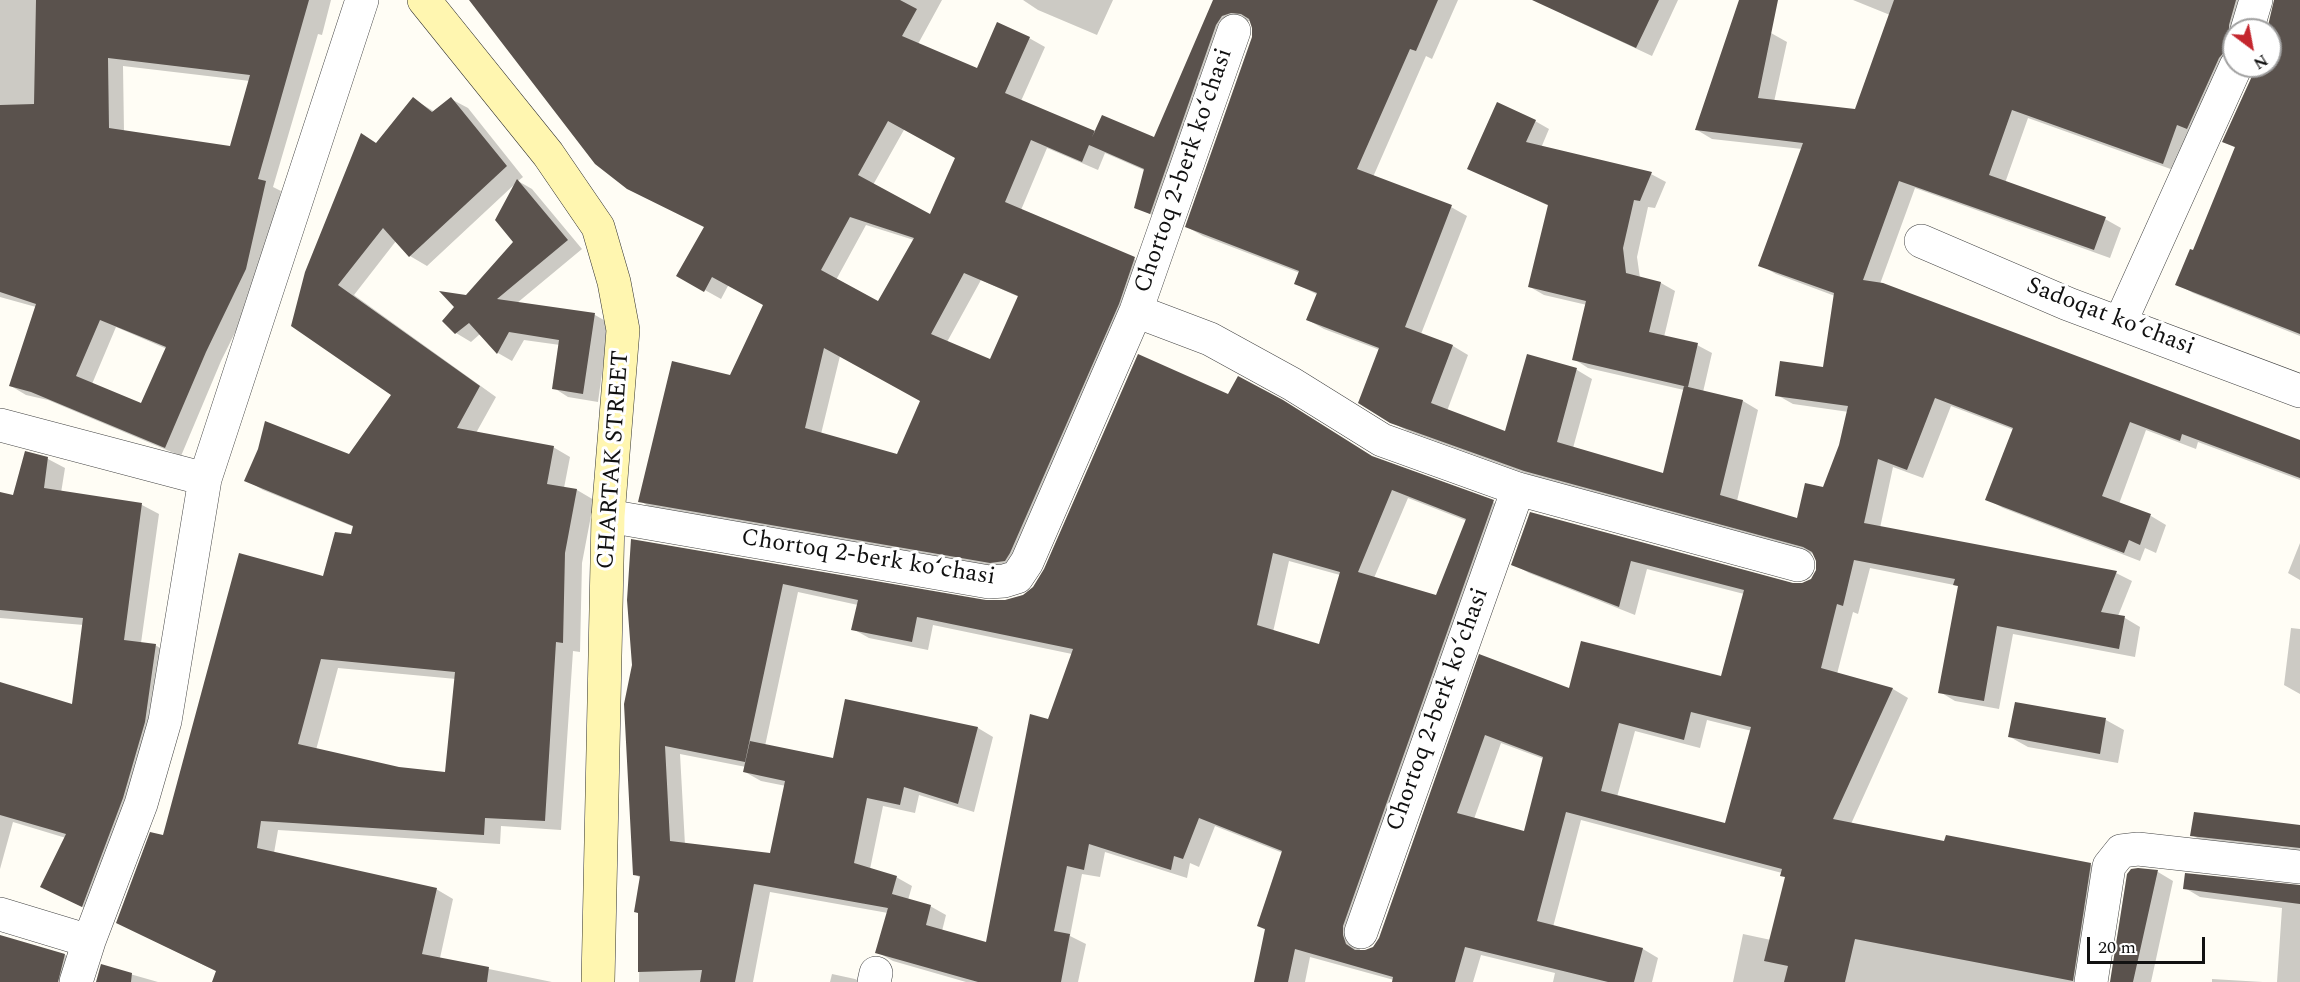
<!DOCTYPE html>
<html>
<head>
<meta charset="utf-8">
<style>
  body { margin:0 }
  #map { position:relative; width:2300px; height:982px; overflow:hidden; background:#fffdf5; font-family:Spectral,serif }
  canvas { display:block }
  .north { position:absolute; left:2222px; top:18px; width:60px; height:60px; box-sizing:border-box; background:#fff; border:2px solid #a0a0a0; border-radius:50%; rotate:148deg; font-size:16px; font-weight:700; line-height:24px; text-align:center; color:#111 }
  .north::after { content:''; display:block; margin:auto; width:21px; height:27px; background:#c4262e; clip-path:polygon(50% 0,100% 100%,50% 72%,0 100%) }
  .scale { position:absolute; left:2087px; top:937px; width:118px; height:27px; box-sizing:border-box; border:3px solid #111; border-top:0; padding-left:8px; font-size:18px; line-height:21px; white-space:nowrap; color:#111; -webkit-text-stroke:4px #fff; paint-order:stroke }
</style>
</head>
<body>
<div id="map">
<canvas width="2300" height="982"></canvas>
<div class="north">N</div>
<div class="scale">20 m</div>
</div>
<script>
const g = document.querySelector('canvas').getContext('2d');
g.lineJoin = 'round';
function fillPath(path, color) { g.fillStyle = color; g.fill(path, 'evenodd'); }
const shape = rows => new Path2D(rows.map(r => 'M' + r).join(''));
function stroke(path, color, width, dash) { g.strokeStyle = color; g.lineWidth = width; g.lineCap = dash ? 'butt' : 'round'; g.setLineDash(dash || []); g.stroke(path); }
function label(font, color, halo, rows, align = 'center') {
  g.font = font + ' Spectral,serif'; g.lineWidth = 6; g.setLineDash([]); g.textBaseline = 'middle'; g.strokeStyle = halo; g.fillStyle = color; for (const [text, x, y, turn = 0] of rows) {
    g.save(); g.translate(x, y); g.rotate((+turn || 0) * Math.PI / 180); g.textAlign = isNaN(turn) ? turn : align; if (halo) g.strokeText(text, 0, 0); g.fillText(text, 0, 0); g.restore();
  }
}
const shadow = shape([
  [0,0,331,0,322,35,318,34,273,187,281,191,262,278,221,361,181,456,48,400,26,395,11,386,36,307,0,297],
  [123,66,250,81,231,147,124,132],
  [116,327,167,349,141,404,92,384],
  [471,0,942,0,918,44,978,70,1029,38,1045,47,1021,101,1095,134,1154,139,1215,0,1458,0,1432,59,1426,56,1373,177,1451,207,1467,216,1421,334,1453,346,1468,355,1447,411,1506,433,1528,356,1577,370,1592,379,1573,448,1664,475,1684,390,1588,368,1574,359,1587,305,1544,295,1530,287,1549,206,1469,169,1535,121,1549,129,1541,148,1651,174,1666,182,1655,208,1648,207,1637,257,1640,278,1661,283,1675,291,1664,337,1697,345,1712,353,1703,392,1743,401,1758,410,1737,501,1799,520,1824,489,1841,445,1849,412,1793,404,1777,395,1825,369,1835,296,1776,274,1760,265,1802,149,1712,139,1697,130,1771,33,1787,42,1774,102,1856,111,1890,15,1853,0,2256,0,2234,30,2234,66,2179,172,2028,118,2005,183,2105,219,2121,228,2110,258,1915,188,1880,284,2300,441,2300,480,2198,442,2196,449,2146,430,2119,504,2151,516,2166,525,2156,553,2145,548,2140,561,2003,508,1987,499,2014,430,1951,406,1923,478,1893,467,1880,528,2116,573,2132,581,2118,616,2125,618,2140,627,2135,657,2013,634,1999,709,1955,701,1940,692,1959,586,1870,568,1858,614,1853,612,1837,674,1893,689,1908,698,1851,824,1945,843,2090,864,2106,873,2089,982,1733,982,1743,934,1771,940,1787,878,1782,875,1782,873,1581,820,1553,927,1643,949,1658,958,1652,982,1553,982,1555,973,1481,955,1473,982,1393,982,1394,980,1310,957,1305,982,1255,982,1266,930,1258,926,1283,853,1215,826,1199,867,1190,863,1187,878,1105,852,1100,877,1082,874,1070,936,1086,944,1078,982,966,982,893,961,877,952,888,913,770,892,753,982,639,982,641,878,634,874,632,541,986,602,1010,600,1375,458,1493,502,1509,511,1358,945,1361,952,1374,948,1380,939,1480,656,1570,690,1722,678,1744,594,1647,569,1635,615,1529,573,1513,564,1531,513,1793,585,1803,585,1812,580,1817,571,1818,560,1814,554,1541,479,1408,431,1391,422,1380,350,1324,329,1308,320,1318,295,1296,284,1300,273,1203,236,1187,227,1253,38,1254,28,1251,21,1248,21,1238,25,1166,222,1136,207,1146,171,1105,153,1098,170,1047,148,1021,210,1134,259,1150,268,1007,571,655,510,640,501,731,377,765,305,729,284,721,299,678,275,705,227],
  [905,128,956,157,931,216,873,185],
  [866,225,914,240,879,304,836,280],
  [981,280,1019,297,990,361,947,342],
  [840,356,922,401,898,456,821,434],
  [1408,498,1467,521,1437,596,1374,578],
  [1289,561,1340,575,1320,646,1273,632],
  [798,592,858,605,853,629,869,638,928,650,933,625,1072,654,1048,721,987,944,942,931,946,915,930,906,908,900,912,886,896,877,870,869,883,806,915,813,919,795,974,812,993,737,978,728,847,701,834,760,765,746],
  [1707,720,1752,731,1726,825,1617,797,1635,731,1700,748],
  [1501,743,1544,759,1525,832,1474,819],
  [680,754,746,767,745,772,761,781,786,786,771,855,685,845],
  [1023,0,1113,0,1097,35,1038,10],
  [1554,0,1678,0,1652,56,1566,16,1551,7],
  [2276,0,2300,0,2300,336,2193,293,2177,284,2194,252,2236,148,2224,142,2255,74,2256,66,2270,66,2270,30,2268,30],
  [413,99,435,112,451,99,468,108,523,177,518,181,532,189,582,249,517,303,595,315,609,323,598,402,568,397,554,388,560,345,524,340,512,361,498,353,480,334,471,342,456,333,466,296,515,242,516,183,427,266,410,256,396,241,354,295,496,397,476,433,553,447,570,457,564,488,577,490,594,500,582,563,580,652,573,651,561,830,501,826,500,844,278,830,274,853,436,889,453,899,440,958,417,982,214,982,218,972,118,923,164,837,352,536,354,527,263,490,246,480,349,456,393,395,293,325,377,144],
  [338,668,456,679,447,774,398,769,316,750],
  [26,453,48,459,65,468,61,493,142,505,159,514,141,643,155,645,172,655,99,915,42,887,66,838,13,822,0,869,0,684,73,706,84,625,0,618,0,493,14,496],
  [2300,543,2300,580,2288,573],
  [2291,628,2300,629,2300,694,2284,685],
  [2106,720,2124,730,2118,763,2028,747,2010,737],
  [2300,827,2300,855,2208,844,2192,835],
  [2138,869,2158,872,2173,881,2151,982,2111,982],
  [2300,887,2300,982,2277,982,2282,908,2200,897,2185,888],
  [65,955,81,965,76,982,0,982,0,975],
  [102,966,158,982,97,982],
  [479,967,552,982,476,982],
  [832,974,855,979,861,982,830,982],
  [2212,979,2263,982,2212,982]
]);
const building = shape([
  [36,0,309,0,258,179,266,181,246,269,206,352,165,448,31,392,9,386,36,304,0,292,0,105,34,104],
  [108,58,250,75,230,146,109,128],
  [100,320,166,347,141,403,76,376],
  [469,0,900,0,917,9,902,36,977,68,997,22,1030,37,1005,93,1095,131,1092,137,1102,115,1154,137,1213,0,1438,0,1416,51,1410,49,1357,169,1452,205,1405,327,1453,345,1431,403,1505,431,1527,354,1577,368,1557,442,1663,473,1684,386,1743,400,1720,495,1797,518,1805,483,1823,487,1839,445,1848,406,1775,396,1780,361,1823,367,1834,293,1758,266,1803,143,1695,130,1739,0,1778,0,1758,98,1855,109,1894,0,2236,0,2229,25,2229,35,2234,47,2226,50,2219,58,2187,129,2177,125,2163,164,2012,110,1989,175,2106,217,2094,250,1899,181,1863,280,1883,283,2300,440,2300,478,2182,434,2180,441,2130,422,2102,496,2151,514,2140,545,2129,540,2124,553,1985,500,2013,428,1935,398,1907,470,1878,459,1864,523,2117,571,2101,612,2125,616,2119,649,1997,626,1984,701,1938,693,1958,586,1953,585,1955,579,1854,560,1843,606,1837,604,1821,668,1893,688,1833,819,1944,841,1946,835,2091,863,2073,981,1855,939,1845,982,1784,982,1788,966,1764,961,1785,877,1780,876,1782,869,1566,812,1537,921,1643,948,1634,982,1608,982,1465,947,1455,982,1392,982,1393,977,1295,949,1288,982,1254,982,1265,929,1257,926,1282,851,1199,818,1183,859,1174,856,1171,870,1089,844,1084,870,1067,866,1054,931,1070,934,1061,982,978,982,875,953,892,894,931,905,926,925,986,942,1030,714,1048,719,1073,649,917,617,912,642,851,630,858,600,783,584,745,762,665,746,670,841,770,853,785,781,743,772,750,741,833,758,845,699,978,727,958,804,904,787,900,805,867,798,854,863,897,876,888,908,754,884,735,982,700,982,702,970,638,972,638,913,634,912,640,876,633,875,624,704,632,665,627,600,631,539,986,600,1005,600,1023,595,1033,587,1044,569,1138,354,1228,394,1238,376,1283,400,1372,456,1494,500,1343,926,1343,935,1346,944,1355,950,1365,950,1373,947,1379,938,1479,654,1569,688,1581,641,1721,676,1744,590,1631,561,1619,607,1511,565,1530,512,1793,583,1802,583,1811,579,1816,570,1816,561,1812,552,1803,547,1524,471,1390,423,1358,403,1379,348,1306,320,1317,293,1294,284,1299,271,1185,227,1252,37,1252,28,1249,19,1241,14,1231,13,1222,16,1216,25,1150,214,1134,208,1144,169,1089,145,1082,162,1031,140,1005,202,1135,257,1119,304,1010,553,1005,561,990,563,638,502,672,361,730,375,763,305,712,277,704,292,676,276,704,227,627,189,595,164],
  [888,121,955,158,930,214,858,175],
  [850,217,914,238,878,301,821,270],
  [964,273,1018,296,990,359,931,334],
  [824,348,920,401,897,454,805,428],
  [1392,490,1466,519,1436,595,1358,572],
  [1273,553,1340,572,1319,644,1257,625],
  [1691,712,1751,727,1725,823,1601,791,1619,723,1684,740],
  [1485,735,1543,757,1524,831,1457,813],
  [1532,0,1659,0,1636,48],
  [2274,0,2300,0,2300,334,2175,285,2190,249,2193,250,2235,147,2222,142,2253,74,2254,66,2270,66,2270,30,2267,30],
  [413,97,432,112,451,97,507,166,409,257,383,228,338,285,480,386,457,428,554,446,547,484,577,489,565,553,563,643,556,642,545,821,485,818,484,835,261,821,257,848,437,888,422,954,489,967,487,982,212,982,216,971,116,923,150,832,163,835,239,553,323,576,335,532,351,534,353,526,244,481,258,449,265,421,349,454,391,395,291,326,305,272,361,133,376,143],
  [321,659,455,672,445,772,399,767,298,744],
  [1497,102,1536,120,1526,142,1652,172,1640,201,1634,200,1623,248,1626,273,1661,282,1649,332,1698,343,1688,387,1572,360,1586,301,1528,287,1548,205,1467,169],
  [517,179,568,240,497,299,595,313,583,394,552,389,559,340,509,332,497,354,469,323,455,334,442,321,454,307,439,291,466,295,513,242,495,220],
  [25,451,48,457,44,488,142,503,124,640,156,644,145,722,123,798,82,907,40,887,66,834,0,815,0,682,72,704,83,618,0,610,0,492,13,495],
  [2015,702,2106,718,2100,754,2008,737],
  [2194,812,2300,825,2300,848,2190,836],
  [2138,868,2158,870,2133,982,2110,982,2127,874,2131,869],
  [2185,873,2300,885,2300,904,2183,889],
  [0,935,65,954,58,982,0,982],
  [101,964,132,973,131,982,96,982]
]);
const street = shape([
  [2247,30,2256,0],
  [1921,241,2068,304,2300,391],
  [1136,311,1234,31],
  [2120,323,2236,66],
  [0,425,205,479],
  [608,516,989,582,1004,581,1017,577,1027,562,1136,311,1210,339,1292,384,1382,440,1518,489,1798,565],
  [0,914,89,941],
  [1361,932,1518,489],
  [76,982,89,941,141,804,165,721,205,479,362,0],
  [874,982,876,973],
  [2091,982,2109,866,2121,851,2138,849,2300,867]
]);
const secondary = shape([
  [424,0,548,154,598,227,614,282,623,330,608,516,598,982]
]);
const streetNames = [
  ["Chortoq 2-berk koʻchasi",1185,171,-71],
  ["Sadoqat koʻchasi",2110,318,21],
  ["CHARTAK STREET",615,460,-86],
  ["Chortoq 2-berk koʻchasi",868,559,9],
  ["Chortoq 2-berk koʻchasi",1439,710,-70]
];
fillPath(shadow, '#0003');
fillPath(building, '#5a524d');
stroke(street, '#444', 34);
stroke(secondary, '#333', 34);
stroke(street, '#fff', 33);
stroke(secondary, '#fff6b0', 33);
label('24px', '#111', '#fff', streetNames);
</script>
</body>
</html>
